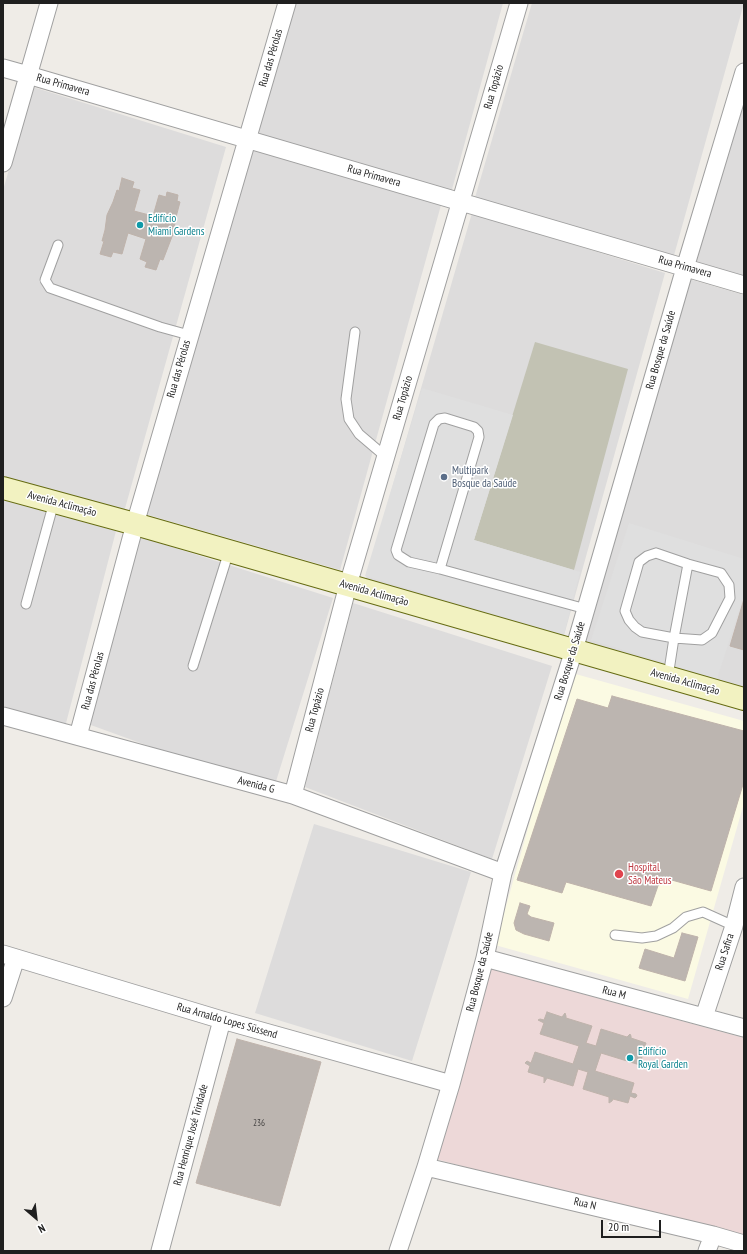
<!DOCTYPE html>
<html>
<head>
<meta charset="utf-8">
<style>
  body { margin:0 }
  #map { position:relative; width:747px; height:1254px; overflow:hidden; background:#efece7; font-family:"PT Sans Narrow",sans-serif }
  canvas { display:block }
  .frame { position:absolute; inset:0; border:4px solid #1f1f1f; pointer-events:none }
  .north { position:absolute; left:16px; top:1198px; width:40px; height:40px; -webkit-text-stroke:3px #fff; paint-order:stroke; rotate:152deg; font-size:11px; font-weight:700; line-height:16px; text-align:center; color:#1f1f1f }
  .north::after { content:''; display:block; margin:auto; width:14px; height:18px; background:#1f1f1f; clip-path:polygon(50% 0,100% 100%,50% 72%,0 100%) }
  .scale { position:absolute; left:601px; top:1220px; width:60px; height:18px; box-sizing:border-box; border:2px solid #1f1f1f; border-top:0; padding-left:5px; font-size:12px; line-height:14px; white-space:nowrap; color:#1f1f1f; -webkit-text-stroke:3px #fff; paint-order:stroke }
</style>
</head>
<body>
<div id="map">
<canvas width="747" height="1254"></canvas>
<div class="frame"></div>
<div class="north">N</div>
<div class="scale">20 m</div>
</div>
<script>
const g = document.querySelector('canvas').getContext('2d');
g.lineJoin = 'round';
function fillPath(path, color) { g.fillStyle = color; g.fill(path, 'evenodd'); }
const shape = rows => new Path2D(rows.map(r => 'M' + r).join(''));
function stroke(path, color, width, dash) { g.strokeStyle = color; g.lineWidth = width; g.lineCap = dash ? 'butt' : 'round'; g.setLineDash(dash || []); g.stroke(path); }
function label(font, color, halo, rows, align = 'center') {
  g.font = font + ' "PT Sans Narrow",sans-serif'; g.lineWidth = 3; g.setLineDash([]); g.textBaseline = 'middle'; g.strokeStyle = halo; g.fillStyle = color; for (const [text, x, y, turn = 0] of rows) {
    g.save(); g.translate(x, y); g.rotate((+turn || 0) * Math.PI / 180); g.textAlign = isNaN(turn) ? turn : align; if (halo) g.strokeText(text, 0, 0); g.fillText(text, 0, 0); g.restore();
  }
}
const residential = shape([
  [291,3,503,3,451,193,252,135],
  [532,3,744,3,673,259,474,201],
  [744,74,744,276,690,260],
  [33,87,226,147,124,512,3,477,3,190],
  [249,145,441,205,340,570,141,513],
  [472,213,665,273,563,639,365,581],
  [689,279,744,295,744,693,580,645],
  [3,500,116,531,65,727,3,706],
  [134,535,333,598,273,791,88,724],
  [353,603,552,666,492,859,305,787],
  [314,824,471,872,412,1061,255,1013]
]);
const commercial = shape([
  [491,969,744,1038,744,1243,436,1159]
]);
const education = shape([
  [572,673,744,721,744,803,688,999,495,945]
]);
const construction = shape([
  [535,342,628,369,574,570,474,540]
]);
const parking = shape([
  [422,388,513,415,474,540,580,572,564,635,365,576],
  [629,523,744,559,744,595,717,679,591,640]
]);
const building = shape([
  [122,178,134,182,132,188,140,190,134,211,153,216,159,195,166,197,167,192,178,195,177,201,180,202,176,217,173,234,163,260,160,259,156,270,145,267,147,262,140,259,146,239,128,233,122,254,113,252,111,257,100,254,104,241,102,241,105,230,107,215,113,202,117,190,119,191,122,178],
  [744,599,744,650,730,646,744,599],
  [612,696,744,731,744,781,711,891,661,877,651,906,566,882,562,893,517,880,577,699,608,708,612,696],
  [520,903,530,906,527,914,531,917,554,923,549,941,524,934,516,930,514,923,520,903],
  [682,933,698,937,685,981,639,968,645,949,674,958,682,933],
  [547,1012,562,1017,565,1013,566,1016,566,1018,592,1026,586,1043,596,1046,601,1029,627,1037,630,1034,631,1036,631,1038,646,1043,644,1050,649,1051,651,1054,648,1055,643,1053,640,1065,601,1053,595,1071,634,1083,631,1093,636,1094,637,1096,635,1098,630,1096,628,1103,613,1099,612,1101,609,1103,609,1097,583,1089,588,1072,578,1069,573,1086,547,1078,544,1083,544,1077,528,1072,530,1066,525,1063,527,1061,531,1063,535,1052,573,1064,579,1046,540,1034,544,1023,538,1020,540,1019,544,1020,547,1012],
  [237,1039,321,1062,280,1206,196,1183,237,1039]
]);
const lane = shape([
  [58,245,45,280,50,288,160,327,189,335],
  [355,332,346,399,349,419,359,434,386,457],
  [656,553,688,564,721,573,729,585,730,598,712,633,702,640,674,638,642,632,635,627,629,620,625,611,639,562,647,556,656,553],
  [440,569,479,437,478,431,474,427,445,418,439,419,434,424,396,550,398,555,409,562,440,569,586,609],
  [26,604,54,502],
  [193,666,229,551],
  [668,677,674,638,688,564],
  [615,935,642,938,656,936,673,928,686,917,703,912,734,926]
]);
const street = shape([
  [3,68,28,75,744,285],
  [3,163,49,3],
  [3,716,293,795,503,873],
  [78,736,135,524,287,3],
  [293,795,348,585,519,3],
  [3,954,222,1020,451,1084],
  [485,958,744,1028],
  [3,998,16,958],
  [704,1017,734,926,744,887],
  [426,1167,713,1235,744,1244],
  [160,1251,222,1020],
  [398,1251,426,1167,451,1084,485,958,503,873,574,650,685,268,744,72],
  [707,1251,713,1235]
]);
const secondary = shape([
  [3,488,135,524,744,699]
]);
const markers = [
  [140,225,4,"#0f9aa8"],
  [444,477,4,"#5c6f8a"],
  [619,874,5,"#e0444e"],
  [630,1058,4,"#0f9aa8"]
];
const numberNames = [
  ["236",259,1123]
];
const streetNames = [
  ["Rua das Pérolas",271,58,-74],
  ["Rua Primavera",63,85,16],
  ["Rua Topázio",494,87,-74],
  ["Rua Primavera",374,176,16],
  ["Rua Primavera",685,267,16],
  ["Rua Bosque da Saúde",661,350,-74],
  ["Rua das Pérolas",179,369,-74],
  ["Rua Topázio",403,398,-74],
  ["Avenida Aclimação",62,504,15],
  ["Avenida Aclimação",374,593,16],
  ["Rua Bosque da Saúde",570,661,-73],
  ["Rua das Pérolas",93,681,-75],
  ["Avenida Aclimação",685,682,16],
  ["Rua Topázio",315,710,-75],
  ["Avenida G",256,785,15],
  ["Rua Safira",725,952,-72],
  ["Rua Bosque da Saúde",480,972,-76],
  ["Rua M",614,993,15],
  ["Rua Arnaldo Lopes Süssend",227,1021,16],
  ["Rua Henrique José Trindade",191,1135,-75],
  ["Rua N",585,1204,13]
];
const cultureNames = [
  ["Edifício",148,219],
  ["Miami Gardens",148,232],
  ["Edifício",638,1052],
  ["Royal Garden",638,1065]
];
const serviceNames = [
  ["Multipark",452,471],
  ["Bosque da Saúde",452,484]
];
const healthNames = [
  ["Hospital",628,868],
  ["São Mateus",628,881]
];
fillPath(residential, '#dddcdc');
fillPath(commercial, '#edd8d8');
fillPath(education, '#fbfae3');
fillPath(construction, '#c2c2b3');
fillPath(parking, '#dfdfdf');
fillPath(building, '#bcb5b0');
stroke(building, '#bfb3ab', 1);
stroke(lane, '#a0a0a0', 11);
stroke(street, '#a0a0a0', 19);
stroke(secondary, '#656b12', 24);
stroke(lane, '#fff', 9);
stroke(street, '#fff', 17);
stroke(secondary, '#f2f2c1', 22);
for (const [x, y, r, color] of markers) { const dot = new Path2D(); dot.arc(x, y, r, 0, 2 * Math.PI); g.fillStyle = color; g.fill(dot); stroke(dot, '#fff', 1.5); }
label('9px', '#464443', null, numberNames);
label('11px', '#1f1f1f', '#fff', streetNames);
label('11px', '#0d838f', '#fff', cultureNames, 'left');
label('11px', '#4e5e75', '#fff', serviceNames, 'left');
label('11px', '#be3a42', '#fff', healthNames, 'left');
</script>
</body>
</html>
